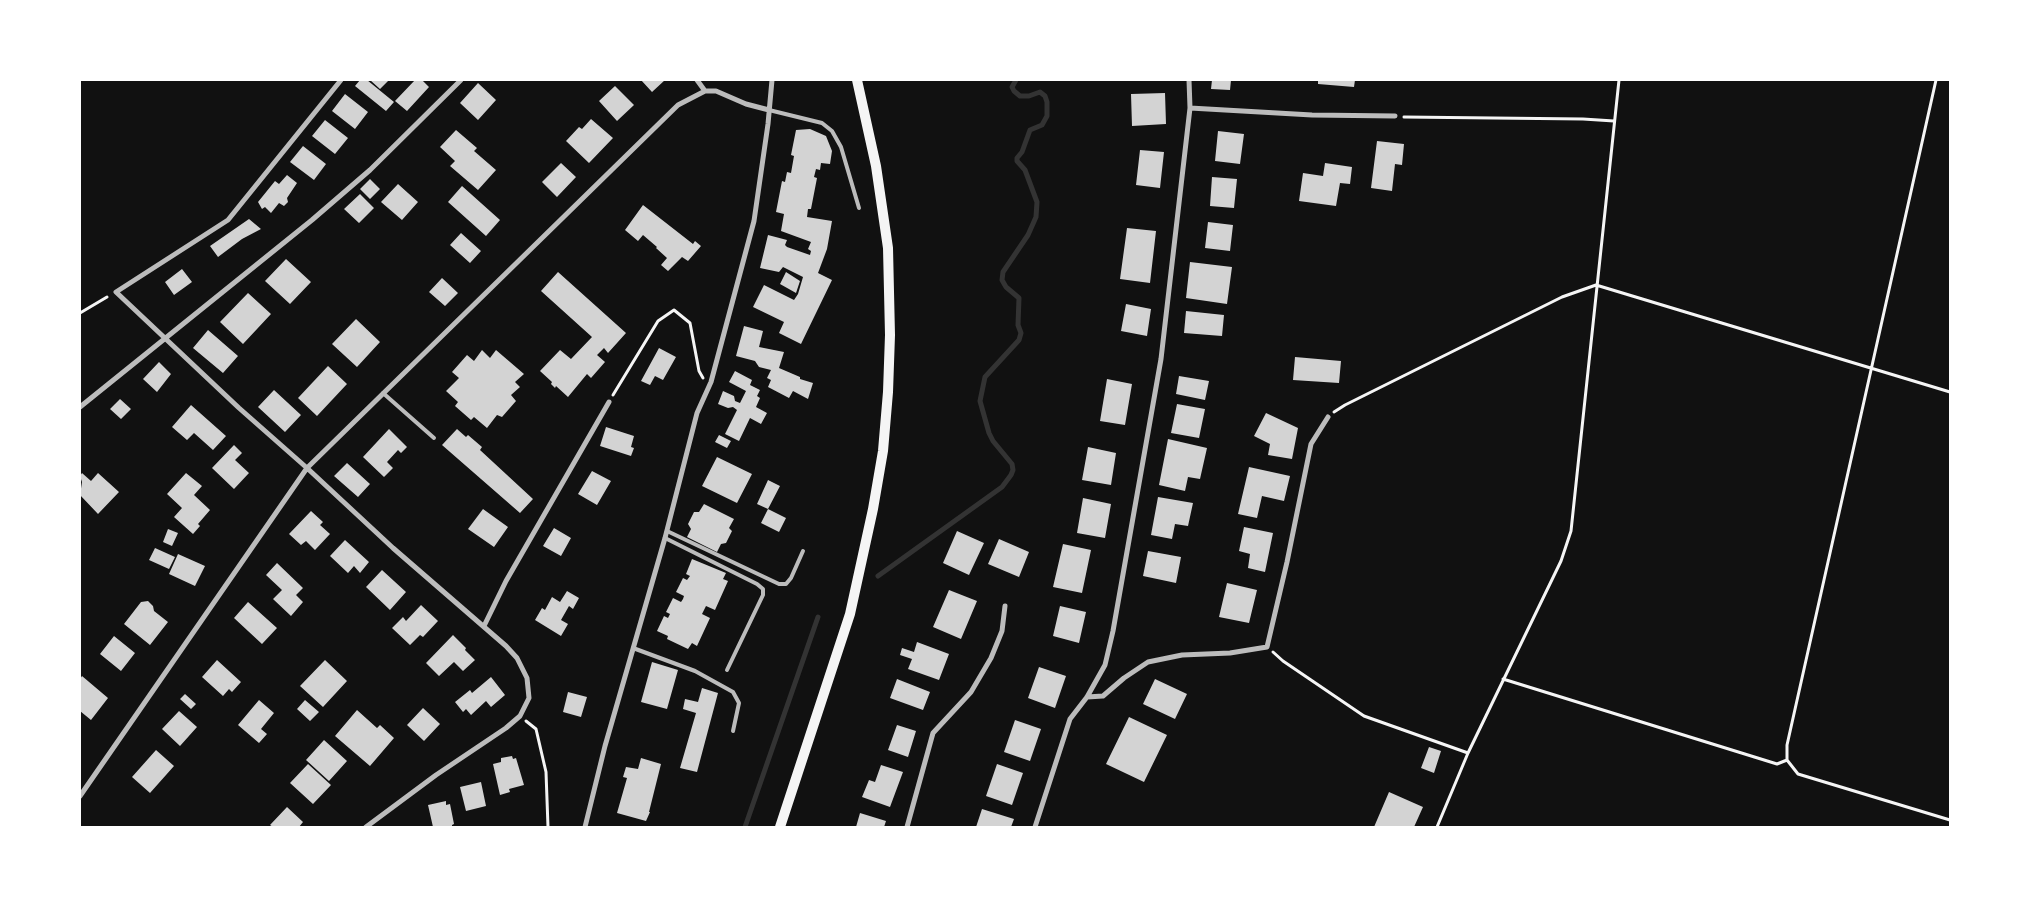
<!DOCTYPE html>
<html>
<head>
<meta charset="utf-8">
<style>
  body { margin:0 }
  #map { position:relative; width:2030px; height:907px; overflow:hidden; background:#111; font-family:Raleway,sans-serif }
  canvas { display:block }
  .frame { position:absolute; inset:0; border:81px solid #fff; pointer-events:none }
</style>
</head>
<body>
<div id="map">
<canvas width="2030" height="907"></canvas>
<div class="frame"></div>
</div>
<script>
const g = document.querySelector('canvas').getContext('2d');
g.lineJoin = 'round';
const shape = rows => new Path2D(rows.map(r => 'M' + r).join(''));
function stroke(path, color, width, dash) { g.strokeStyle = color; g.lineWidth = width; g.lineCap = dash ? 'butt' : 'round'; g.setLineDash(dash || []); g.stroke(path); }
function fillPath(path, color) { g.fillStyle = color; g.fill(path, 'evenodd'); }
const stream = shape([
  [878,576,1002,487,1011,475,1013,470,1012,464,993,441,989,433,980,401,985,377,1019,340,1021,333,1018,325,1019,298,1006,287,1002,280,1003,272,1028,235,1036,217,1037,202,1025,170,1017,161,1017,158,1022,152,1030,130,1042,125,1047,116,1047,102,1045,96,1040,92,1029,96,1020,96,1014,91,1012,87,1016,80],
  [745,827,818,617]
]);
const building = shape([
  [360,80,367,80,394,102,386,111,355,86],
  [370,80,389,80,380,89],
  [415,80,422,80,429,87,407,111,395,101],
  [641,80,665,80,652,92],
  [1212,80,1231,80,1230,90,1211,89],
  [1318,80,1355,80,1354,87,1318,84],
  [478,83,496,100,478,120,460,103],
  [615,86,634,105,617,121,599,101],
  [1165,93,1166,124,1132,126,1131,94],
  [345,94,368,112,355,129,332,111],
  [591,119,613,138,589,163,566,141,579,127,582,129],
  [325,120,348,138,335,154,312,136],
  [810,129,826,136,832,151,830,164,821,163,820,170,816,169,814,177,817,178,811,209,808,209,807,217,832,221,827,249,818,273,832,280,801,344,779,333,784,322,753,307,764,285,794,300,798,294,803,277,783,267,779,272,760,268,768,235,787,240,785,245,787,247,810,255,811,251,808,249,811,242,781,231,784,214,776,212,782,181,785,182,787,172,791,173,794,156,791,155,796,130],
  [456,130,477,148,474,151,496,170,478,190,450,166,455,161,440,147],
  [1218,131,1244,134,1240,164,1215,161],
  [1377,141,1404,144,1402,165,1395,164,1392,191,1371,188],
  [303,146,326,164,314,180,290,162],
  [1140,150,1164,152,1160,188,1136,185],
  [561,163,576,177,557,197,542,182],
  [1325,163,1352,167,1350,184,1340,183,1336,206,1299,201,1303,173,1323,176],
  [287,175,297,183,287,198,288,202,284,206,279,203,271,213,265,207,262,209,258,202,275,181,279,184],
  [1212,177,1237,179,1234,208,1210,206],
  [370,179,380,189,370,199,360,189],
  [398,184,418,202,402,220,381,202],
  [462,186,500,220,486,236,448,202],
  [360,194,374,208,359,223,344,209],
  [643,205,693,244,695,241,701,246,688,261,682,257,668,271,661,265,667,258,656,248,657,247,643,235,638,241,625,230],
  [249,219,261,229,242,239,218,257,210,246],
  [1208,222,1233,225,1230,251,1205,248],
  [1127,228,1156,231,1150,283,1120,279],
  [461,233,481,251,470,263,450,245],
  [286,259,311,282,290,304,265,281],
  [1190,262,1232,267,1227,304,1186,298],
  [182,269,192,282,174,295,165,282],
  [558,272,626,333,608,353,604,348,597,355,605,362,591,378,587,374,568,397,556,386,555,388,551,384,552,382,540,371,560,350,571,359,592,337,541,291],
  [786,272,800,281,796,293,780,284],
  [442,278,458,293,445,306,429,292],
  [248,293,271,314,243,344,220,322],
  [1126,304,1151,309,1147,336,1121,331],
  [1186,311,1224,315,1222,336,1184,333],
  [356,319,380,342,357,367,332,344],
  [744,326,763,331,759,347,784,352,779,368,800,377,800,379,813,383,808,399,793,391,789,398,768,387,771,380,767,378,771,370,759,367,755,361,736,356],
  [208,330,238,356,223,373,193,348],
  [659,348,676,357,663,380,655,376,650,385,641,381],
  [482,350,490,358,496,350,524,374,515,382,520,387,511,395,516,401,502,417,497,415,487,428,474,417,471,420,455,406,458,402,446,391,459,378,452,372,467,355,474,361],
  [1295,357,1341,361,1339,383,1293,380],
  [159,362,171,374,157,392,143,379],
  [328,366,347,384,317,416,298,398],
  [735,371,752,380,750,385,760,390,757,396,760,398,756,407,767,413,761,424,750,418,739,441,725,434,737,410,733,407,728,408,718,404,723,391,734,396,735,401,740,403,746,391,729,382],
  [1179,376,1209,381,1205,400,1176,394],
  [1107,379,1132,384,1125,425,1100,421],
  [274,390,301,415,285,432,258,407],
  [120,399,131,409,121,419,110,409],
  [1177,404,1205,409,1199,438,1171,433],
  [191,405,226,436,213,450,194,433,187,440,172,427],
  [1266,413,1298,428,1292,459,1268,455,1270,444,1254,436],
  [606,427,634,436,631,447,634,448,631,456,600,446],
  [389,429,407,447,401,453,398,450,387,462,393,468,384,477,363,457],
  [457,429,466,437,468,435,482,447,480,450,533,499,520,513,442,445],
  [719,435,731,441,727,448,715,442],
  [1168,439,1207,448,1200,479,1188,477,1185,491,1159,485],
  [234,445,242,453,235,460,249,473,234,489,212,468],
  [1088,447,1116,453,1111,485,1082,480],
  [717,457,752,474,737,503,702,486],
  [347,463,370,484,358,497,334,476],
  [1249,467,1290,476,1284,501,1262,496,1257,518,1238,514],
  [592,471,611,481,597,505,578,494],
  [82,473,91,481,98,473,119,492,98,514,80,495,82,482,80,476],
  [186,473,202,486,194,495,210,510,198,524,200,526,193,534,174,517,182,508,167,494],
  [768,480,780,486,768,509,757,504],
  [1158,497,1193,503,1188,526,1175,524,1172,539,1151,535],
  [1083,498,1111,504,1105,538,1077,533],
  [704,504,734,519,729,528,732,531,726,543,721,544,717,552,687,537,691,529,688,524,694,512,699,512],
  [483,509,508,527,494,547,468,529],
  [768,509,786,518,779,532,761,523],
  [311,511,323,522,320,525,330,534,315,550,306,541,301,545,289,534],
  [1244,527,1273,533,1265,572,1248,568,1250,554,1239,551],
  [554,528,571,538,561,556,543,546],
  [168,529,178,533,172,546,163,542],
  [957,531,984,543,969,575,943,563],
  [999,539,1029,552,1019,577,988,564],
  [345,540,369,562,360,573,354,566,348,573,330,556],
  [1063,544,1091,550,1082,593,1053,587],
  [155,548,175,557,169,569,149,560],
  [1148,551,1181,557,1176,583,1143,576],
  [178,554,205,566,195,586,169,574],
  [692,559,726,573,723,579,728,581,715,610,706,606,702,614,710,618,697,646,692,643,688,649,667,639,668,636,657,631,664,616,668,618,670,614,666,612,673,598,681,602,683,599,684,596,676,592,683,578,687,580,690,576,686,574],
  [277,563,303,588,296,595,303,602,291,616,273,599,282,590,266,575],
  [382,570,406,592,390,610,366,587],
  [1227,583,1257,590,1249,623,1219,617],
  [949,590,977,601,961,639,933,627],
  [567,591,579,598,573,609,569,606,561,620,568,624,561,636,535,620,542,608,545,610,552,597,560,602],
  [148,601,153,606,154,611,168,622,150,645,124,624,141,602],
  [248,602,277,628,262,644,234,618],
  [421,605,438,621,423,637,420,635,410,645,392,628,403,617,406,621],
  [1060,606,1086,612,1079,643,1053,636],
  [453,635,466,648,465,650,475,660,463,671,454,662,439,676,426,663],
  [114,636,135,653,121,671,100,654],
  [917,642,949,654,939,680,908,669,912,659,900,655,902,648,914,652],
  [217,660,241,682,232,692,229,689,223,696,202,677],
  [325,660,347,681,323,707,300,686],
  [652,662,678,670,667,709,641,702],
  [1039,667,1066,676,1055,708,1028,698],
  [82,676,108,698,91,720,80,711,80,679],
  [491,677,505,695,491,707,486,701,471,715,466,709,463,712,455,702,470,690,472,693],
  [897,679,930,692,923,710,890,698],
  [1155,679,1187,694,1175,719,1143,704],
  [702,688,718,693,697,772,680,768,696,713,683,709,685,699,698,702],
  [568,692,587,697,581,717,563,712],
  [185,694,196,704,191,709,180,699],
  [259,700,274,713,261,729,267,734,259,743,238,725],
  [305,700,319,712,310,721,297,709],
  [423,708,440,724,424,741,407,725],
  [357,710,377,728,380,725,394,738,370,766,335,736],
  [179,711,197,727,180,746,162,729],
  [1129,717,1167,735,1144,782,1106,764],
  [1015,720,1041,729,1030,761,1004,752],
  [897,725,916,731,908,757,888,750],
  [324,740,347,761,329,781,306,760],
  [1429,747,1441,751,1434,773,1421,768],
  [156,750,174,766,150,793,132,777],
  [512,756,513,759,516,758,524,785,509,789,510,792,500,795,493,764,501,762,501,758],
  [641,758,661,764,649,812,650,812,646,821,617,813,627,778,623,777,626,767,638,769],
  [308,764,331,785,313,804,290,783],
  [997,764,1023,773,1012,805,986,796],
  [881,765,903,772,890,807,862,797,869,780,875,782],
  [481,782,486,806,466,811,460,787],
  [1389,792,1423,807,1414,827,1374,827],
  [446,801,446,805,450,804,454,824,452,825,452,827,433,827,428,805],
  [287,807,303,822,299,827,273,827,270,825],
  [982,809,1014,819,1011,827,976,827],
  [860,813,886,821,884,827,856,827]
]);
const path = shape([
  [1936,80,1787,745,1787,760,1798,774,1950,820],
  [1404,117,1583,119,1614,121],
  [80,313,107,297],
  [613,395,658,321,674,310,690,323,699,371,703,378],
  [1334,412,1345,405,1562,297,1596,285,1950,392],
  [1273,652,1283,661,1364,716,1468,753],
  [1503,679,1777,764,1787,760],
  [526,721,536,729,546,772,548,827],
  [1437,827,1468,753,1561,561,1571,531,1619,80]
]);
const service = shape([
  [769,110,822,123,832,131,841,147,859,208],
  [383,393,434,438],
  [667,531,779,584,786,584,791,578,803,551],
  [665,538,757,584,763,589,763,595,727,670],
  [633,648,695,671,733,692,739,703,733,731]
]);
const minor = shape([
  [341,80,228,220,116,292,239,408,307,468,393,548,506,646,517,658,527,678,529,698,520,716,506,728,436,775,366,827],
  [697,80,705,91],
  [1190,108,1312,115,1395,116],
  [80,407,312,220,370,170,461,80],
  [484,626,506,581,609,402],
  [1087,697,1103,696,1124,678,1148,662,1182,655,1230,653,1267,647,1287,562,1311,444,1328,417],
  [80,796,307,468,678,105,705,91,716,91,746,104,769,110],
  [585,827,605,746,665,538,697,413,711,382,754,221,768,124,772,80],
  [907,827,933,733,971,692,991,658,1002,631,1005,606],
  [1035,827,1070,719,1087,697,1105,665,1113,631,1161,359,1190,108,1189,80]
]);
const secondary = shape([
  [780,827,850,614,873,509,883,451,888,392,890,335,888,248,876,166,857,80]
]);
stroke(stream, '#333', 5);
fillPath(building, '#d3d3d3');
stroke(path, '#f5f5f5', 3);
stroke(service, '#bcbcbc', 4);
stroke(minor, '#bcbcbc', 5);
stroke(secondary, '#f5f5f5', 10);
</script>
</body>
</html>
